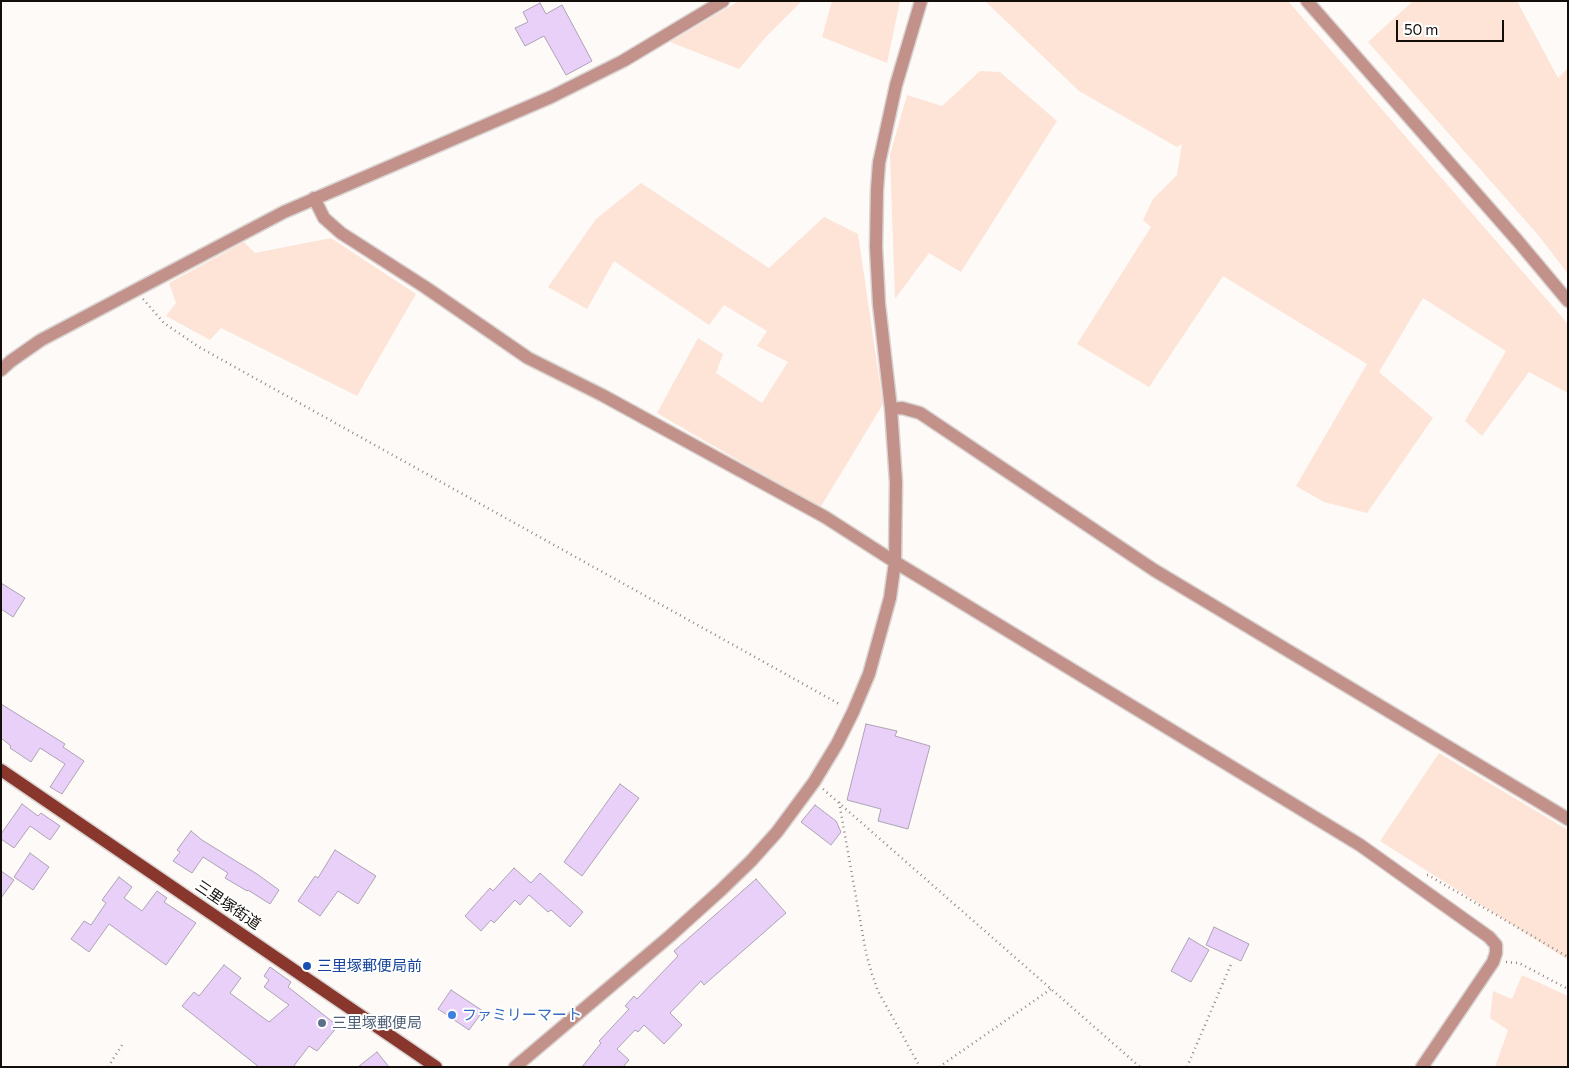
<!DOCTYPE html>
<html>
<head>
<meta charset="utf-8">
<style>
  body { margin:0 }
  #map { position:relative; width:1569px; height:1068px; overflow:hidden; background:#fefaf8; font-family:Commissioner,sans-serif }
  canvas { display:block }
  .frame { position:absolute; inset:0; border:2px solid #140e0a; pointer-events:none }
  .scale { position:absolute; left:1396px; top:20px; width:108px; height:22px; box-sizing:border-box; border:2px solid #140e0a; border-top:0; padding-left:6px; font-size:15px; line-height:18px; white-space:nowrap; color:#140e0a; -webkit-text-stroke:4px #fff; paint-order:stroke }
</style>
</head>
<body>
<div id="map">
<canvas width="1569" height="1068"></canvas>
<div class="frame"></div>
<div class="scale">50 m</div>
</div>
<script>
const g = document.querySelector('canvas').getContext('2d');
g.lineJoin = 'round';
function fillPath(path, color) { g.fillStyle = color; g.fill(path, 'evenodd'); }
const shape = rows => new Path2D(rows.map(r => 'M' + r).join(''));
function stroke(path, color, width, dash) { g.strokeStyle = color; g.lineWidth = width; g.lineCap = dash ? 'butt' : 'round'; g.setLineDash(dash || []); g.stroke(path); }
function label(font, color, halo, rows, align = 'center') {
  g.font = font + ' Commissioner,"Noto Sans JP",sans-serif'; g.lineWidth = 4; g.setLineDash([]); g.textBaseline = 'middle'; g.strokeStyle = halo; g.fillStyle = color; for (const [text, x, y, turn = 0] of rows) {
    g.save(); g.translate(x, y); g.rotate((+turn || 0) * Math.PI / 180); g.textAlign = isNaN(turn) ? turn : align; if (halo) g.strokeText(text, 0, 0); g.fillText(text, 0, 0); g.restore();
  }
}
const green = shape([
  [739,1,802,1,765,38,739,69,670,42],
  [832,1,900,1,887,63,822,37],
  [985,1,1288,1,1568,324,1568,393,1529,372,1482,436,1465,421,1506,351,1423,298,1379,372,1433,418,1367,513,1324,502,1296,486,1367,364,1223,276,1149,387,1077,344,1151,227,1143,220,1153,199,1177,175,1182,144,1177,147,1079,91],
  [1413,1,1517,1,1558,78,1568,68,1568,274,1539,236,1368,42],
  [980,71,1000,72,1057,121,961,272,929,253,895,299,890,155,907,95,942,106],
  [641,183,769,268,824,217,858,234,883,404,820,508,657,413,698,338,723,354,716,373,762,403,788,362,757,346,767,331,724,305,709,325,614,261,587,309,548,287,596,219],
  [331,238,416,294,357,396,221,328,210,340,166,316,176,303,169,283,244,242,255,253],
  [1439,753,1568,830,1568,960,1380,841],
  [1522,975,1568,996,1568,1067,1495,1067,1508,1030,1490,1018,1493,991,1512,999]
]);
const building = shape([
  [540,3,546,14,562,5,592,61,566,75,544,36,525,46,515,28,528,22,523,12,540,3],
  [1,583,25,598,13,617,1,609,1,583],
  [1,704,65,744,63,747,84,761,62,794,50,787,65,764,40,748,31,762,10,748,11,746,1,738,1,704],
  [866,724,897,731,895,736,930,746,908,829,878,821,881,809,847,800,866,724],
  [620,784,639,798,582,876,564,862,620,784],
  [22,804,38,816,41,813,60,826,50,840,30,826,14,848,1,839,1,834,22,804],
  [815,805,836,821,841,832,831,845,801,822,815,805],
  [191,831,202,840,257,874,279,890,270,904,248,890,247,891,225,878,228,873,203,857,192,873,173,861,180,852,177,850,191,831],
  [335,850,376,876,358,904,338,891,320,916,298,901,315,876,318,878,335,850],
  [30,853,49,867,33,890,14,877,30,853],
  [514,868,531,883,540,873,583,912,570,927,551,910,548,912,529,895,520,905,515,900,494,923,491,920,481,931,465,916,490,888,493,891,514,868],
  [1,871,14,880,1,898,1,871],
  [119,877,132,887,124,898,142,911,157,891,167,898,164,902,196,923,166,965,109,924,89,952,71,939,84,921,91,925,106,903,102,900,119,877],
  [756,879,786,913,704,985,701,981,670,1013,682,1025,664,1044,644,1025,638,1032,635,1030,617,1049,629,1060,623,1067,582,1067,601,1043,599,1041,629,1009,625,1006,634,996,637,999,678,956,674,951,756,879],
  [1214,927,1249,944,1241,961,1206,945,1214,927],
  [1189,938,1209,950,1191,982,1171,971,1189,938],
  [224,965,241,978,230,993,269,1022,289,1005,264,987,269,980,264,976,270,967,291,982,288,987,338,1026,317,1051,309,1046,293,1067,259,1067,182,1006,194,992,199,996,224,965],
  [451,990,483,1011,469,1030,438,1009,451,990],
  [377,1052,389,1067,358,1067,377,1052]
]);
const path = shape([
  [143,299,164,323,199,347,841,705],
  [823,789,1140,1067],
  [839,802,866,953,872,974,878,991,920,1067],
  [1427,875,1428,875,1568,957],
  [1506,962,1519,963,1568,989],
  [108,1067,124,1042],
  [939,1067,1051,989],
  [1187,1067,1232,962]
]);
const minor = shape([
  [1307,1,1517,240,1568,301],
  [314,198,324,218,341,233,425,287,528,358,602,395,825,517,895,562,1360,845,1489,937,1496,945,1496,953,1493,962,1422,1067],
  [1,370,11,361,41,340,284,212,551,97,623,61,723,1],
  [891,409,902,408,920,413,1154,570,1568,819],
  [515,1067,670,936,721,890,751,861,777,832,814,782,837,744,853,712,869,674,890,598,895,562,896,482,891,409,879,304,876,247,877,190,879,163,896,85,921,1]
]);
const major = shape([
  [1,770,436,1067]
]);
const markers = [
  [307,966,5,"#1a4fb4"],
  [452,1015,5,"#3f7fe0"],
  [322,1023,5,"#5c6f8a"]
];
const streetNames = [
  ["三里塚街道",228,905,34]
];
const transitNames = [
  ["三里塚郵便局前",317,966]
];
const shopNames = [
  ["ファミリーマート",462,1015]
];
const serviceNames = [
  ["三里塚郵便局",332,1023]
];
fillPath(green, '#fde4d7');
fillPath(building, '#e8d0f9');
stroke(building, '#ada3b4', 1);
stroke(minor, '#d9d4d2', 15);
stroke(major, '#d9d4d2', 15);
stroke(path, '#8d8886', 2.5, [1, 4]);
stroke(minor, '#c29189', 12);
stroke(major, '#89372d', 12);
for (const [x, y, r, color] of markers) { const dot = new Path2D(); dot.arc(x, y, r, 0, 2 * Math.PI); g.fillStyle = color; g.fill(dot); stroke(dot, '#fff', 2); }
label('15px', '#140e0a', '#fff', streetNames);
label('15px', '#164399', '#fff', transitNames, 'left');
label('15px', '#366cbe', '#fff', shopNames, 'left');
label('15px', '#4e5e75', '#fff', serviceNames, 'left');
</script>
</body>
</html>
